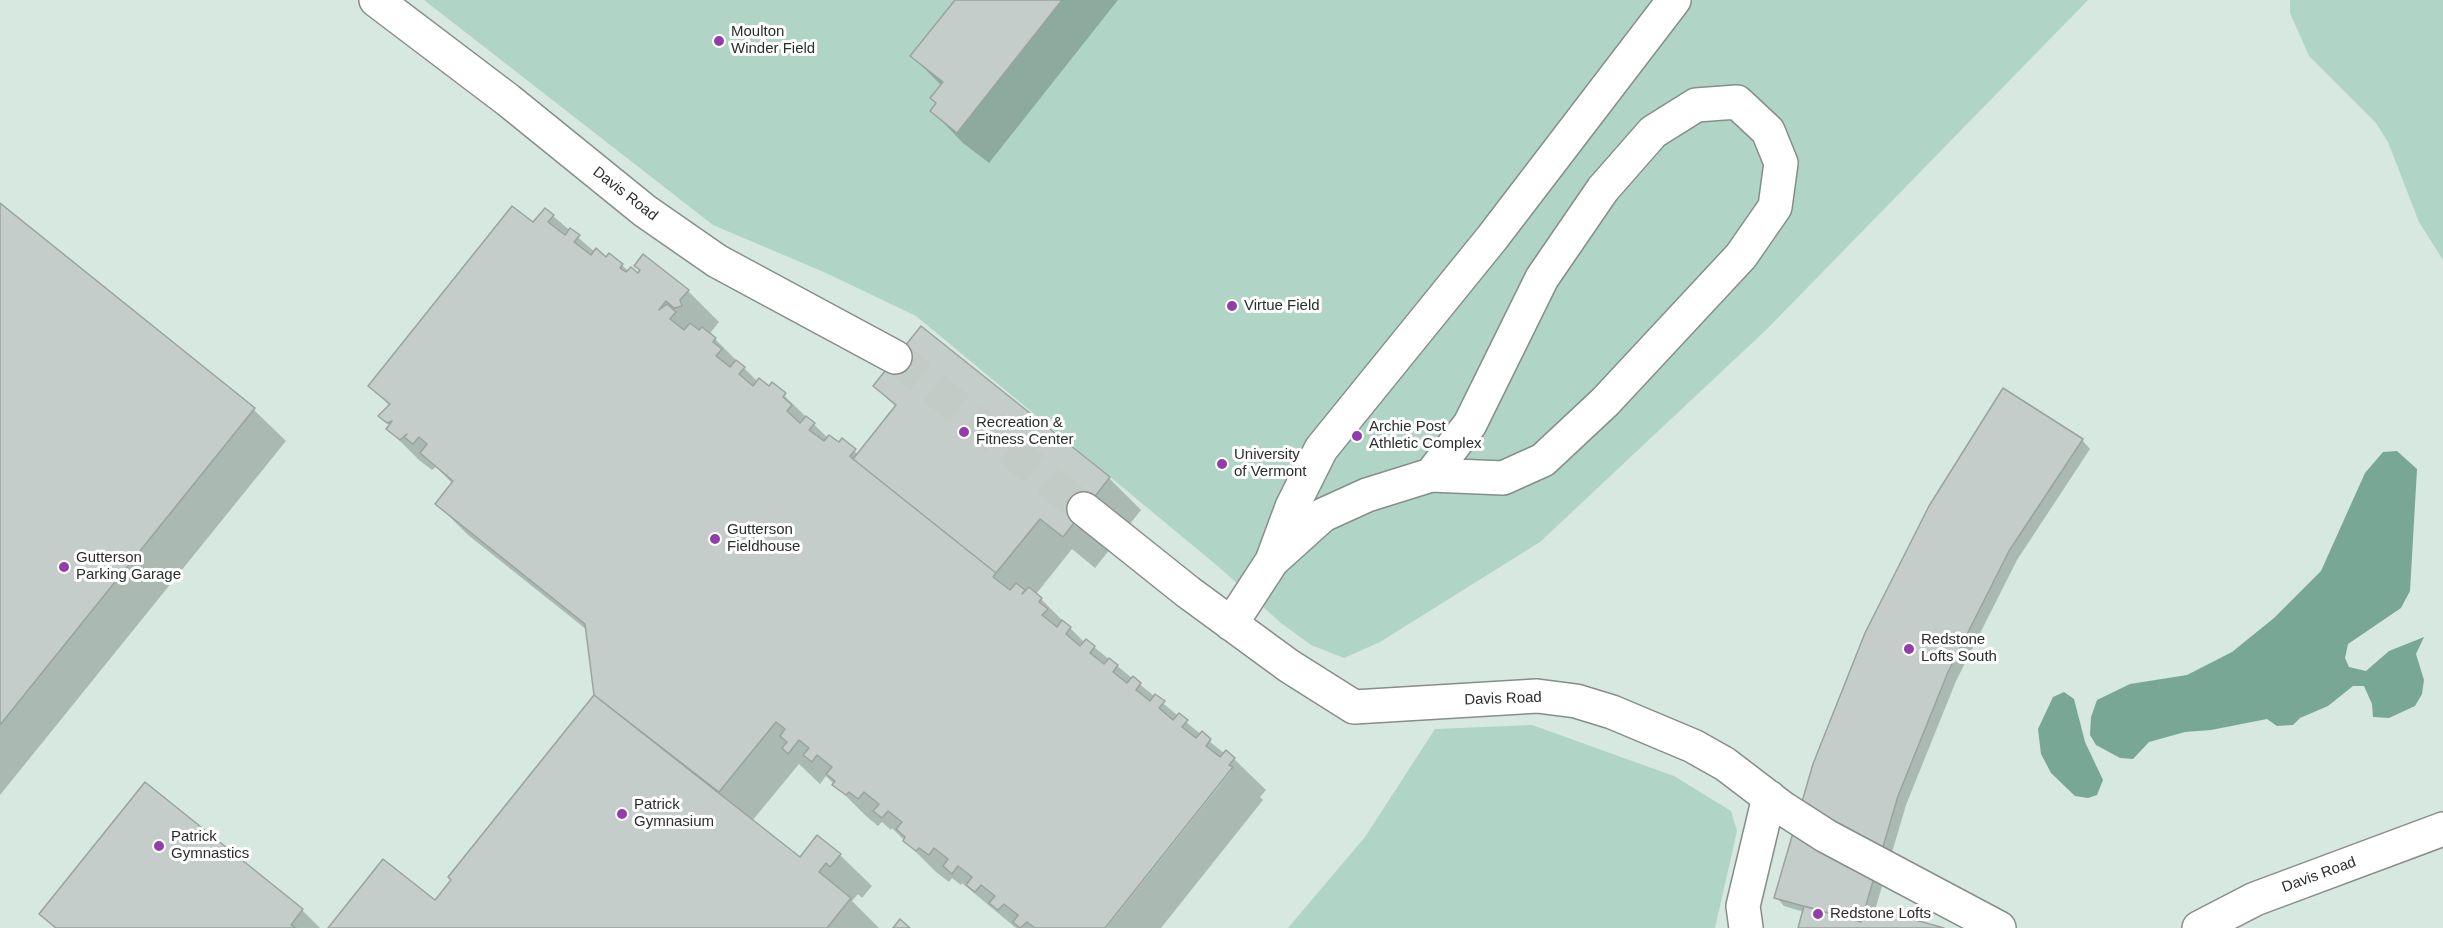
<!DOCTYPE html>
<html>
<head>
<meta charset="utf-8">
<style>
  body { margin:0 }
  canvas { display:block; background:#e9f2ee }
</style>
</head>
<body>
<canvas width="2443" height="928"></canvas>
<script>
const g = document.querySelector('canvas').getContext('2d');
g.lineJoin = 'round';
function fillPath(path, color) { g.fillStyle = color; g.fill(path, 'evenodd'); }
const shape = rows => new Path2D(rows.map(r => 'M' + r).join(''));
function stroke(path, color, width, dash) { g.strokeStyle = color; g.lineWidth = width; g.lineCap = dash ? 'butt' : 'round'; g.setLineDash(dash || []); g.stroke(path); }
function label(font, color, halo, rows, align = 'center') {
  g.font = font + ' Arial,sans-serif'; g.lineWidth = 6; g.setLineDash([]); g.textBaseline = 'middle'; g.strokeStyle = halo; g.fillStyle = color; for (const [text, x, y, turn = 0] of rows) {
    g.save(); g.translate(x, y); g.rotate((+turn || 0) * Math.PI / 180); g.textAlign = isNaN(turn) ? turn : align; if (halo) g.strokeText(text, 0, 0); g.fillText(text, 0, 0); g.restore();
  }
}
const built = shape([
  [0,0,2443,0,2443,928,0,928]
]);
const green = shape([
  [424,0,2088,0,1767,329,1540,542,1380,642,1344,658,1311,645,1281,623,1220,568,916,316,826,273,713,225],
  [2290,0,2443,0,2443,260,2419,222,2388,142,2376,123,2309,56,2290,13],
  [1532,725,1674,776,1731,811,1737,831,1715,928,1288,928,1365,837,1435,729]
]);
const water = shape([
  [2397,451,2417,469,2410,591,2401,608,2348,644,2345,658,2349,667,2366,671,2389,651,2424,637,2416,654,2424,680,2422,694,2415,706,2389,718,2373,717,2372,704,2364,686,2353,686,2328,706,2300,718,2293,725,2277,726,2267,719,2211,730,2185,732,2149,742,2133,759,2120,758,2096,745,2090,735,2091,717,2097,700,2130,684,2187,675,2232,652,2274,618,2321,571,2365,473,2383,452],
  [2064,692,2074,699,2085,742,2103,780,2097,795,2088,798,2075,796,2051,773,2041,754,2038,729,2053,697]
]);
const shadow = shape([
  [956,0,1118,0,989,163,963,143,932,111,938,104,942,86,912,56],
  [0,204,254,410,286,441,0,795],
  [553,216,595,252,622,265,629,272,688,291,719,322,711,332,712,336,758,382,769,388,772,384,828,438,859,454,896,407,875,386,921,328,1109,478,1141,510,1095,568,1072,549,1036,594,1085,643,1094,647,1225,754,1234,759,1266,790,1260,797,1263,800,1161,928,1106,928,1232,770,1230,768,1103,928,1016,928,962,883,961,885,952,878,949,882,936,872,892,828,891,830,882,822,878,826,866,816,826,776,820,784,799,764,752,821,800,859,840,855,872,886,862,898,858,894,852,901,879,928,330,928,435,903,453,880,450,877,595,695,587,630,468,535,437,504,453,484,436,467,432,470,419,460,388,429,390,426,380,416,390,406,370,386,533,224],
  [2082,440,2090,449,2017,560,1956,681,1906,805,1875,910,1938,928,1800,928,1804,912,1784,906,1776,897],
  [145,784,302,910,320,928,55,928,41,914]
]);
const building = shape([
  [955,0,1062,0,957,133,930,111,936,103,930,98,943,82,910,56,955,0],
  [0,203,255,408,0,725,0,203],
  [512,206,533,222,545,208,554,215,548,222,565,235,570,228,580,235,574,242,591,255,596,248,606,257,609,253,623,264,620,268,626,272,631,267,638,273,640,270,634,266,643,254,689,290,680,300,682,306,674,308,666,301,659,310,667,304,676,312,670,319,684,330,690,323,699,330,702,327,716,338,713,342,722,349,716,356,730,367,736,360,745,367,739,374,753,386,759,378,769,386,772,382,786,393,783,397,792,405,787,411,800,423,806,416,815,423,809,430,824,441,829,435,839,442,842,438,856,449,850,456,853,459,996,573,993,577,1010,590,1016,583,1025,590,1022,594,1029,587,1042,598,1039,602,1048,609,1042,615,1057,627,1062,620,1071,627,1066,634,1080,646,1086,639,1095,646,1090,653,1104,664,1109,658,1118,665,1113,672,1127,683,1133,676,1141,683,1136,690,1150,701,1155,694,1165,701,1159,708,1173,720,1179,713,1188,720,1182,727,1196,738,1202,731,1211,739,1206,746,1220,757,1226,750,1235,758,1229,765,1233,767,1105,928,1035,928,1027,922,1020,928,1013,922,1018,915,1004,904,998,910,989,903,995,896,981,885,975,892,966,885,972,877,958,866,952,874,943,866,948,859,934,848,929,855,919,848,916,851,903,841,905,837,896,829,902,822,888,811,882,818,873,811,879,804,864,792,858,799,849,792,846,795,832,785,835,781,826,774,832,767,817,755,812,762,803,755,809,748,799,740,788,754,782,748,787,742,780,736,785,729,776,722,719,792,594,695,585,624,435,504,453,481,420,453,427,444,419,437,413,444,404,437,407,434,400,440,386,429,392,421,387,423,378,416,390,404,368,386,512,206],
  [921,326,1110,477,1063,537,1040,519,996,573,853,459,896,405,873,386,921,326],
  [2003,388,2083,439,2009,551,1948,672,1898,796,1861,922,1774,898,1813,764,1865,633,1929,506,2003,388],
  [594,695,800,857,817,835,841,854,830,867,826,863,819,872,851,898,827,928,328,928,383,859,435,900,451,880,448,877,594,695],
  [145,782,303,909,291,925,296,928,56,928,39,914,145,782],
  [1804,906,1861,922,1865,906,1944,928,1798,928,1804,906],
  [900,919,910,928,893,928,900,919]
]);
const minorTunnel = shape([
  [895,357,1084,509]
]);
const minor = shape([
  [376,0,508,100,645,211,717,261,895,357],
  [1084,509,1188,592,1289,666,1354,707,1537,696,1576,701,1612,712,1693,746,1725,764,1784,809,1826,836,1999,928],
  [1272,561,1323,515,1367,495,1431,475,1470,424,1542,278,1603,189,1653,132,1696,105,1737,102,1768,131,1781,163,1775,207,1741,256,1605,402,1543,460,1503,478,1431,475],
  [1231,624,1272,561,1292,507,1321,449,1492,238,1674,0],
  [1746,928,1743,906,1769,797],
  [2199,928,2255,899,2443,829]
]);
const markers = [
  [719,41,6,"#923daa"],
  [1232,306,6,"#923daa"],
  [964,432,6,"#923daa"],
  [1357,436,6,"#923daa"],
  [1222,464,6,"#923daa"],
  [715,539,6,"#923daa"],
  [64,567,6,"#923daa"],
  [1909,649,6,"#923daa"],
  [622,814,6,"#923daa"],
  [159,846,6,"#923daa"],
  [1818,914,6,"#923daa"]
];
const poiNames = [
  ["Moulton",731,32],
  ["Winder Field",731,49],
  ["Virtue Field",1244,306],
  ["Recreation &",976,423],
  ["Fitness Center",976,440],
  ["Archie Post",1369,427],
  ["Athletic Complex",1369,444],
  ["University",1234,455],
  ["of Vermont",1234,472],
  ["Gutterson",727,530],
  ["Fieldhouse",727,547],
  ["Gutterson",76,558],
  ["Parking Garage",76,575],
  ["Redstone",1921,640],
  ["Lofts South",1921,657],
  ["Patrick",634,805],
  ["Gymnasium",634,822],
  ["Patrick",171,837],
  ["Gymnastics",171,854],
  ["Redstone Lofts",1830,914]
];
const streetNames = [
  ["Davis Road",625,194,38],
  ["Davis Road",1503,699,-2],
  ["Davis Road",2319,875,-20]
];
fillPath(built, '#d6e8e0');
fillPath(green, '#b0d5c6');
fillPath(water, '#78a795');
fillPath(shadow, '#0003');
fillPath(building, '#c4cdc9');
stroke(building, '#9aa39f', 1.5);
stroke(minorTunnel, '#c3cbc7', 33, [33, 16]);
stroke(minor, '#868e8a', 36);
stroke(minor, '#fff', 33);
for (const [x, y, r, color] of markers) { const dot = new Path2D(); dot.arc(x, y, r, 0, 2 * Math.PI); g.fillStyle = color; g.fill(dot); stroke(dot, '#fff', 2); }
label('15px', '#2a2e2c', '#fff', poiNames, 'left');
label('15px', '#2a2e2c', '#fff', streetNames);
</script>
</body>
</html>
